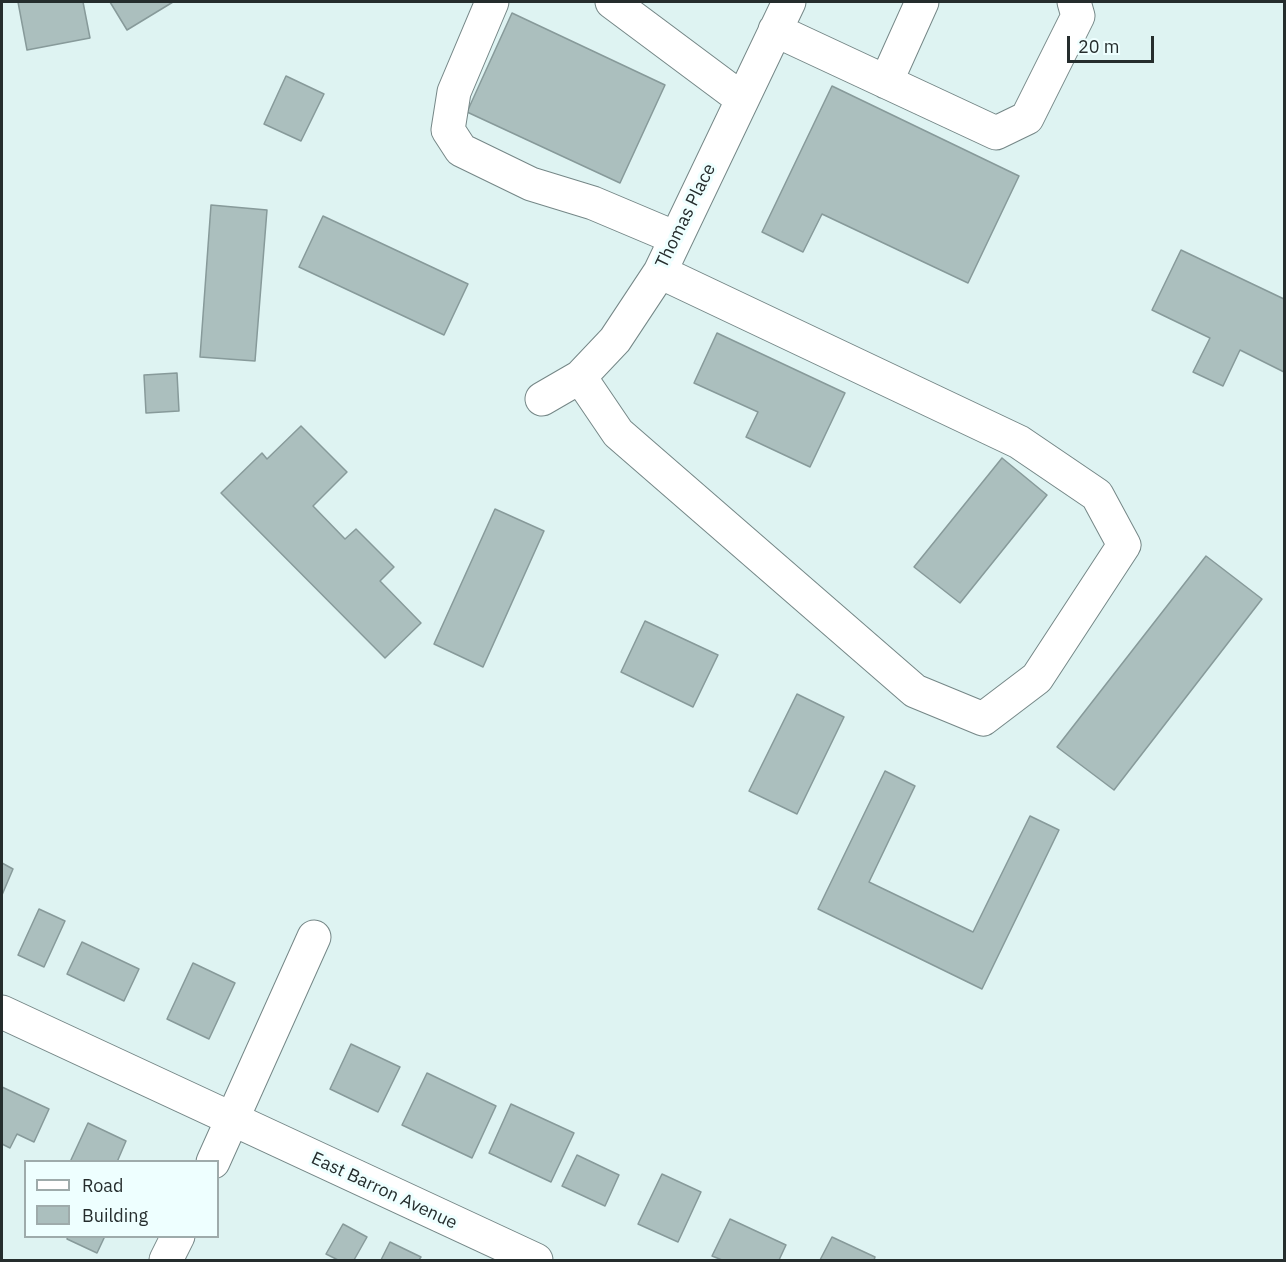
<!DOCTYPE html>
<html>
<head>
<meta charset="utf-8">
<style>
  body { margin:0 }
  #map { position:relative; width:1286px; height:1262px; overflow:hidden; background:#def3f2; font-family:"IBM Plex Sans",sans-serif }
  canvas { display:block }
  .frame { position:absolute; inset:0; border:3px solid #252d2d; pointer-events:none }
  .legend { position:absolute; left:24px; top:1160px; width:195px; height:78px; box-sizing:border-box; background:#eff; border:2px solid #9eabab; margin:0; padding:8px 10px; list-style:none; font-size:18px; color:#252d2d }
  .legend li { display:flex; align-items:center; gap:12px; height:30px }
  .legend b { width:30px; border:2px solid #9eabab }
  .scale { position:absolute; left:1067px; top:36px; width:87px; height:27px; box-sizing:border-box; border:3px solid #252d2d; border-top:0; padding-left:8px; font-size:18px; line-height:21px; white-space:nowrap; color:#252d2d; -webkit-text-stroke:4px #eff; paint-order:stroke }
</style>
</head>
<body>
<div id="map">
<canvas width="1286" height="1262"></canvas>
<div class="frame"></div>
<ul class="legend">
<li><b style="height:8px;background:#fff"></b>Road</li>
<li><b style="height:16px;background:#abbfbe"></b>Building</li>
</ul>
<div class="scale">20 m</div>
</div>
<script>
const g = document.querySelector('canvas').getContext('2d');
g.lineJoin = 'round';
function fillPath(path, color) { g.fillStyle = color; g.fill(path, 'evenodd'); }
const shape = rows => new Path2D(rows.map(r => 'M' + r).join(''));
function stroke(path, color, width, dash) { g.strokeStyle = color; g.lineWidth = width; g.lineCap = dash ? 'butt' : 'round'; g.setLineDash(dash || []); g.stroke(path); }
function label(font, color, halo, rows, align = 'center') {
  g.font = font + ' "IBM Plex Sans",sans-serif'; g.lineWidth = 6; g.setLineDash([]); g.textBaseline = 'middle'; g.strokeStyle = halo; g.fillStyle = color; for (const [text, x, y, turn = 0] of rows) {
    g.save(); g.translate(x, y); g.rotate((+turn || 0) * Math.PI / 180); g.textAlign = isNaN(turn) ? turn : align; if (halo) g.strokeText(text, 0, 0); g.fillText(text, 0, 0); g.restore();
  }
}
const building = shape([
  [18,2,83,2,90,38,27,50,18,2],
  [110,2,173,2,127,30,110,2],
  [512,13,665,85,620,183,467,112,512,13],
  [286,76,324,94,301,141,264,124,286,76],
  [832,86,1019,176,968,283,822,214,803,252,762,232,832,86],
  [211,205,267,210,255,361,200,357,211,205],
  [323,216,468,284,444,335,299,267,323,216],
  [1181,250,1284,299,1284,372,1240,350,1223,386,1193,372,1210,338,1152,310,1181,250],
  [717,333,845,393,810,467,746,437,758,412,694,383,717,333],
  [177,373,179,411,146,413,144,375,177,373],
  [301,426,347,472,313,506,345,539,356,529,394,567,380,581,421,623,385,658,221,493,262,453,267,459,301,426],
  [1002,458,1047,495,960,603,914,567,1002,458],
  [495,509,544,531,483,667,434,644,495,509],
  [1206,556,1262,599,1114,790,1057,747,1206,556],
  [645,621,718,655,693,707,621,672,645,621],
  [797,694,844,717,797,814,749,791,797,694],
  [885,771,915,786,869,882,973,932,1030,816,1059,830,982,989,818,909,885,771],
  [2,863,13,869,2,895,2,863],
  [39,909,65,921,44,967,18,955,39,909],
  [82,942,139,969,124,1001,67,974,82,942],
  [193,963,235,983,209,1039,167,1019,193,963],
  [351,1044,400,1067,378,1112,330,1089,351,1044],
  [427,1073,496,1106,472,1158,402,1125,427,1073],
  [2,1087,49,1109,34,1142,17,1134,10,1148,2,1144,2,1087],
  [511,1104,574,1133,551,1182,489,1153,511,1104],
  [88,1123,126,1141,117,1162,70,1162,88,1123],
  [577,1155,619,1175,605,1206,562,1186,577,1155],
  [662,1174,701,1192,678,1242,638,1224,662,1174],
  [730,1219,786,1245,779,1260,722,1260,712,1256,730,1219],
  [343,1224,367,1237,354,1260,338,1260,326,1254,343,1224],
  [68,1236,105,1236,97,1253,67,1239,68,1236],
  [832,1237,875,1257,874,1260,820,1260,832,1237],
  [390,1242,421,1257,419,1260,381,1260,390,1242]
]);
const minor = shape([
  [492,2,454,92,448,130,461,150,531,184,593,203,676,238],
  [612,2,742,99],
  [775,30,996,133,1027,118,1078,16,1074,2],
  [886,82,922,2],
  [580,377,618,433,915,691,983,719,1037,678,1124,545,1097,495,1019,442,660,272],
  [542,399,580,377,615,340,660,272,789,2],
  [2,1012,536,1260],
  [213,1162,314,937],
  [166,1260,178,1236]
]);
const streetNames = [
  ["Thomas Place",686,216,-64],
  ["East Barron Avenue",384,1191,25]
];
fillPath(building, '#abbfbe');
stroke(building, '#879a9a', 1.5);
stroke(minor, '#758787', 35);
stroke(minor, '#fff', 33);
label('18px', '#252d2d', '#eff', streetNames);
</script>
</body>
</html>
